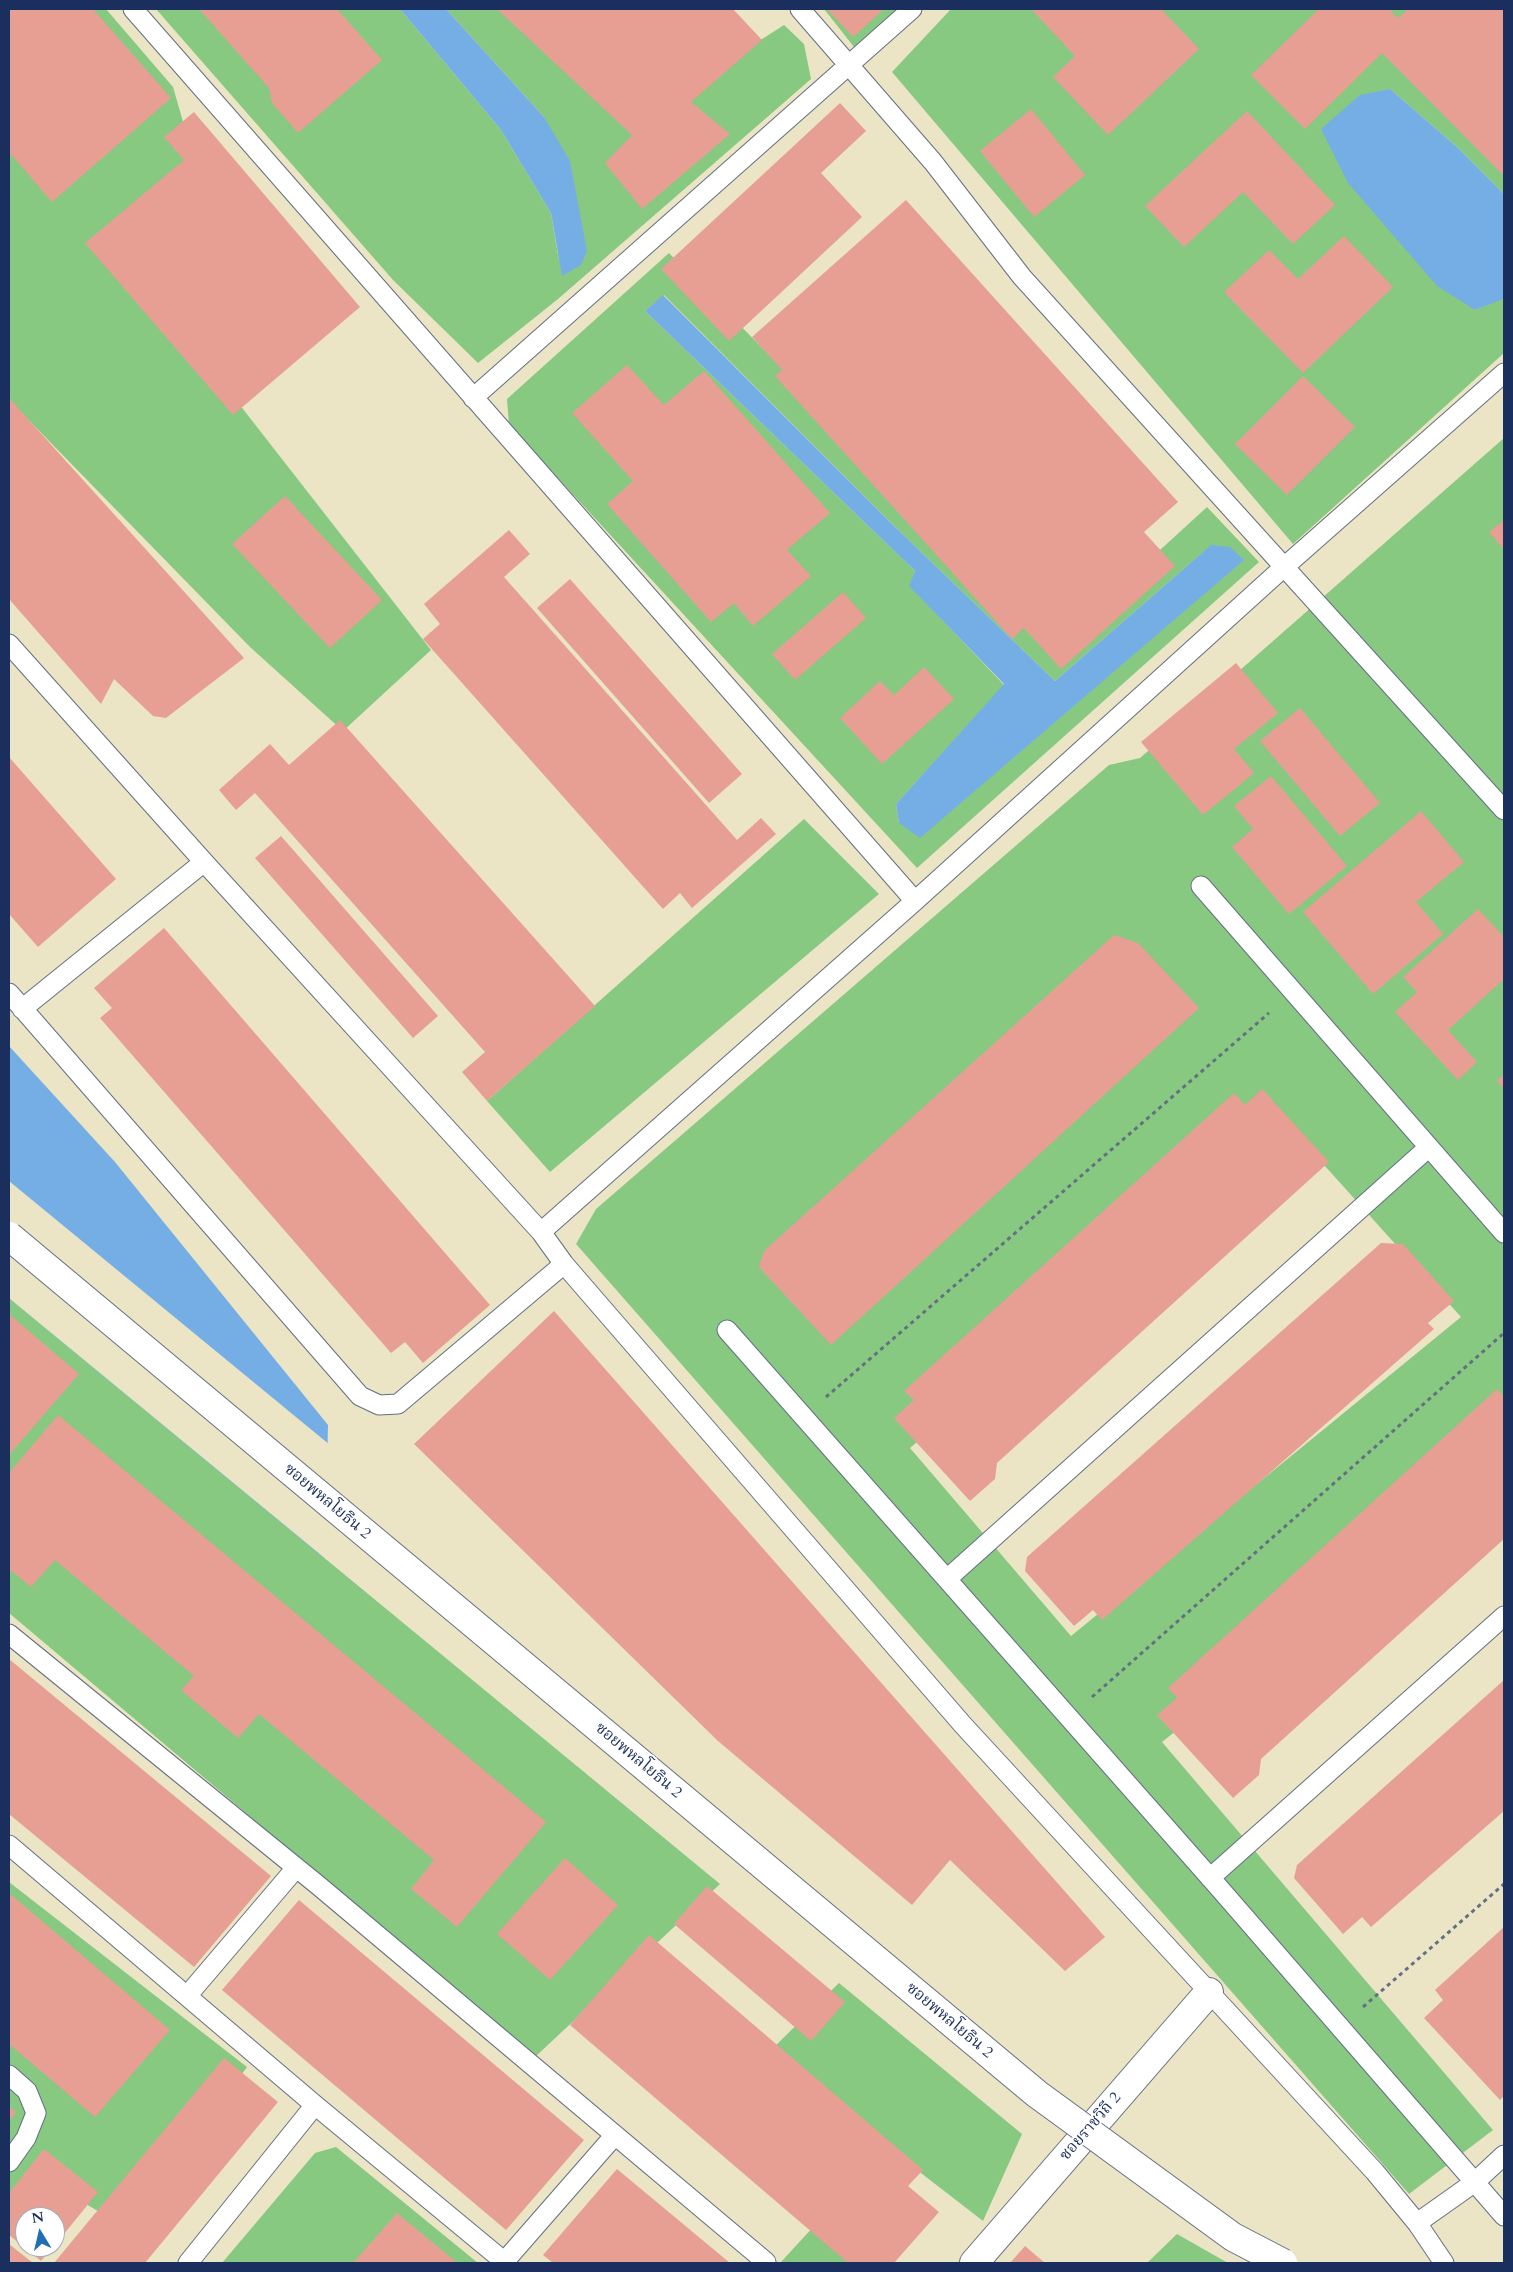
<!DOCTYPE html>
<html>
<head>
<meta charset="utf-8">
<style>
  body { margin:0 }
  #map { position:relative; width:1513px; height:2272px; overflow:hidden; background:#ebe5c5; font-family:Cardo,serif }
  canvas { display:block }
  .frame { position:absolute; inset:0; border:10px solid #1b2f5e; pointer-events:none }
  .north { position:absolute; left:15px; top:2207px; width:50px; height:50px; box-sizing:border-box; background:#fff; border:1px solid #a4acbf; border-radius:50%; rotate:351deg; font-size:14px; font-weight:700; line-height:20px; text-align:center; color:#1b2f5e }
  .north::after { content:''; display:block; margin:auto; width:18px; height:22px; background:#1f6fb2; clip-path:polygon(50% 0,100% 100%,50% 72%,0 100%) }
</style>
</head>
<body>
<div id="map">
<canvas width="1513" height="2272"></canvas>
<div class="frame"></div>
<div class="north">N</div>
</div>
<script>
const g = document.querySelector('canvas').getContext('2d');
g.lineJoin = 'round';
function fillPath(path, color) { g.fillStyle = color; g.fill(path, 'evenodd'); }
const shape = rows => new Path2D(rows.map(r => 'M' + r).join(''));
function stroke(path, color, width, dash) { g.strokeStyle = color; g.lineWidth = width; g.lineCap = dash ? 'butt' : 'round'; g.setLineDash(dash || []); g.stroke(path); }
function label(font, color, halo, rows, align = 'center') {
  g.font = font + ' Cardo,"Noto Serif Thai",serif'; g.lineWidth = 4; g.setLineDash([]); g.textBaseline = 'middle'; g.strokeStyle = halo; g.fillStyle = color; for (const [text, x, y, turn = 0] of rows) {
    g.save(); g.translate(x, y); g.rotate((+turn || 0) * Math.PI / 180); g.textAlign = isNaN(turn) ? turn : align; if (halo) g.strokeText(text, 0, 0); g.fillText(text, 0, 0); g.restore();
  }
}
const green = shape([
  [9,9,106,9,173,87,195,163,193,345,431,650,343,731,250,647,9,400],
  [156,9,400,9,501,130,551,213,559,261,544,117,446,9,629,9,695,82,784,25,804,44,811,79,558,299,478,363,393,280],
  [824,9,897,9,854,47],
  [951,9,1504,9,1504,194,1457,147,1390,89,1475,310,1504,297,1504,353,1293,544,892,72],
  [669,253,1055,646,1207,507,1259,562,917,868,509,425,507,399],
  [664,295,892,524,1055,681,1211,545,899,823,896,804,1004,685,910,586,915,571,645,311],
  [1504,438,1504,1469,1162,1742,1493,2130,1409,2194,576,1244,596,1209,1109,765,1140,758],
  [1288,1125,1461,1317,1071,1636,910,1448],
  [804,819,879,894,550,1172,487,1101],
  [9,1298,720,1884,535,2057,9,1613],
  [9,1882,247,2067,130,2230,35,2174,9,2197],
  [839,1983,1022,2134,983,2221,767,2054],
  [336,2147,478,2263,222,2263,315,2153],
  [815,2225,849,2263,780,2263],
  [1177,2234,1228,2263,1147,2263]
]);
const water = shape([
  [400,9,446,9,544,117,570,161,587,251,581,265,562,276,551,213,501,130],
  [1390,89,1457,147,1504,194,1503,299,1475,310,1437,286,1348,183,1321,129,1360,95],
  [663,295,892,524,1055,681,1211,545,1230,547,1244,560,920,838,899,823,896,804,1004,684,909,586,915,571,645,311],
  [9,1046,115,1162,328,1425,325,1559,9,1298]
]);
const pier = shape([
  [9,1181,330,1445,327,1560,9,1298]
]);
const building = shape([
  [9,9,93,9,171,98,52,202,9,152],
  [199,9,337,9,382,60,298,133,272,103,269,88],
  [497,9,733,9,762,40,691,102,730,134,642,209,605,163,632,135],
  [827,9,884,9,853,37],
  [1031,9,1161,9,1199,49,1108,135,1053,77,1075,56],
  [1319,9,1389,9,1398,18,1408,9,1504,9,1504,176,1382,53,1305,129,1251,75],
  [840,103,866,131,821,173,862,217,729,341,661,269],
  [1031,109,1085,175,1034,217,980,151],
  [1247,111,1335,205,1293,244,1243,192,1184,247,1145,206],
  [194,112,360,307,233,415,85,243,184,160,164,137],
  [906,200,1178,502,1144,532,1175,566,1061,669,1024,628,1012,639,775,376,782,370,752,337],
  [1344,236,1393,287,1303,373,1224,292,1269,250,1298,279],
  [627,365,664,405,704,371,830,513,787,550,811,576,753,626,734,603,711,622,607,504,633,481,572,413],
  [1303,376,1355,427,1287,495,1235,444],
  [9,398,244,658,166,718,153,716,114,679,101,704,9,599],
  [285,496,382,600,330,648,232,544],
  [1504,520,1504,550,1489,532],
  [509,530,530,554,504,577,737,840,761,818,776,834,692,908,680,893,663,909,423,639,440,624,424,604],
  [570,579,742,774,709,803,537,608],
  [843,592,866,618,795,680,772,654],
  [1236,663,1278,713,1234,749,1254,773,1203,815,1141,742],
  [924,667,954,699,882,764,840,718,880,681,894,695],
  [1300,708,1380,803,1340,836,1260,741],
  [340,720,595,1006,487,1101,462,1072,485,1052,255,793,236,810,219,790,270,744,289,765],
  [9,757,116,879,38,947,9,914],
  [1271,776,1347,866,1289,914,1232,847,1253,829,1234,806],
  [1421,811,1464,862,1416,902,1443,934,1373,994,1303,912],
  [281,836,438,1016,413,1038,255,858],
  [1478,909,1504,937,1504,979,1448,1030,1477,1062,1458,1080,1395,1012,1417,992,1403,977],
  [164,928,490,1305,423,1363,405,1342,391,1353,100,1018,112,1008,94,988],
  [1114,935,1138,943,1199,1008,831,1345,759,1267,764,1251],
  [1504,1074,1504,1089,1497,1081],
  [1262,1089,1329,1162,997,1463,995,1479,970,1501,894,1418,914,1400,904,1391,1234,1093,1245,1105],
  [1381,1243,1403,1244,1454,1301,1428,1323,1434,1329,1102,1620,1093,1610,1074,1626,1025,1571,1027,1557],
  [554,1311,1105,1937,1065,1971,950,1860,912,1905,718,1741,414,1444],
  [9,1314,79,1374,9,1455],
  [1497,1389,1504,1397,1504,1539,1261,1759,1259,1775,1233,1798,1157,1715,1177,1698,1168,1688],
  [58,1415,546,1822,457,1927,411,1889,434,1860,259,1714,238,1738,181,1690,194,1676,55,1560,31,1587,9,1569,9,1473],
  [9,1659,271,1876,194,1967,9,1814],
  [1504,1680,1504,1811,1371,1927,1362,1917,1343,1934,1294,1878,1297,1865],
  [565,1858,618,1905,550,1980,497,1934],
  [707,1886,845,2002,811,2041,674,1924],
  [9,1893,170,2030,95,2117,9,2044],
  [299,1900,584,2140,506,2230,222,1990],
  [1504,1927,1504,2096,1500,2100,1424,2018,1443,2000,1435,1990],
  [649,1935,923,2170,908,2186,939,2212,894,2263,848,2263,570,2025],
  [224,2058,278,2102,145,2263,54,2263],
  [9,2106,16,2112,9,2121],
  [44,2149,98,2192,55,2245,55,2217,25,2217,25,2247,53,2247,41,2261,9,2235,9,2193],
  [617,2169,730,2263,553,2263,543,2255],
  [397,2213,455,2261,453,2263,353,2263],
  [9,2244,33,2263,9,2263],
  [1025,2246,1045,2263,1010,2263]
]);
const path = shape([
  [826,1397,1269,1013],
  [1092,1697,1504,1333],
  [1363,2007,1504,1884]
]);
const service = shape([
  [133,9,915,901],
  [800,9,933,162,1022,277,1504,810],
  [473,398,912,9],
  [9,644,204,862,541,1232,564,1264,963,1725,1375,2172,1417,2223,1444,2263],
  [1201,886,1504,1233],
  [9,993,360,1396,379,1405,398,1404,564,1264],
  [22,1009,204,862],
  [541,1232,915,901,1274,576,1504,373],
  [727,1330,1221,1890,1504,2216],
  [947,1579,1429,1147],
  [9,1634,319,1886,766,2262],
  [9,1845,315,2105,506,2263],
  [1210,1878,1504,1616],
  [187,1996,296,1868],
  [9,2075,27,2091,36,2113,26,2138,9,2162],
  [1417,2223,1475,2182,1504,2155],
  [504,2262,615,2135],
  [188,2263,315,2105]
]);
const minor = shape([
  [974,2263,1209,1992]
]);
const tertiaryBridge = shape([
  [9,1236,1037,2094,1233,2237,1283,2263]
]);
const streetNames = [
  ["ซอยพหลโยธิน 2",327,1502,40],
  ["ซอยพหลโยธิน 2",638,1761,40],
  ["ซอยพหลโยธิน 2",949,2021,40],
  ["ซอยราชวิถี 2",1091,2127,-49]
];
fillPath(green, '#88c981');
fillPath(water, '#74aee4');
fillPath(pier, '#ebe5c5');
fillPath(building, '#e69f92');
stroke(service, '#646f82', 21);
stroke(minor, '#646f82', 30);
stroke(path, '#646f82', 3, [4, 4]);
stroke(service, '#fff', 19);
stroke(minor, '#fff', 28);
stroke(tertiaryBridge, '#646f82', 30, []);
stroke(tertiaryBridge, '#fff', 28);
label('16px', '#1b2f5e', '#fff', streetNames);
</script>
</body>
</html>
